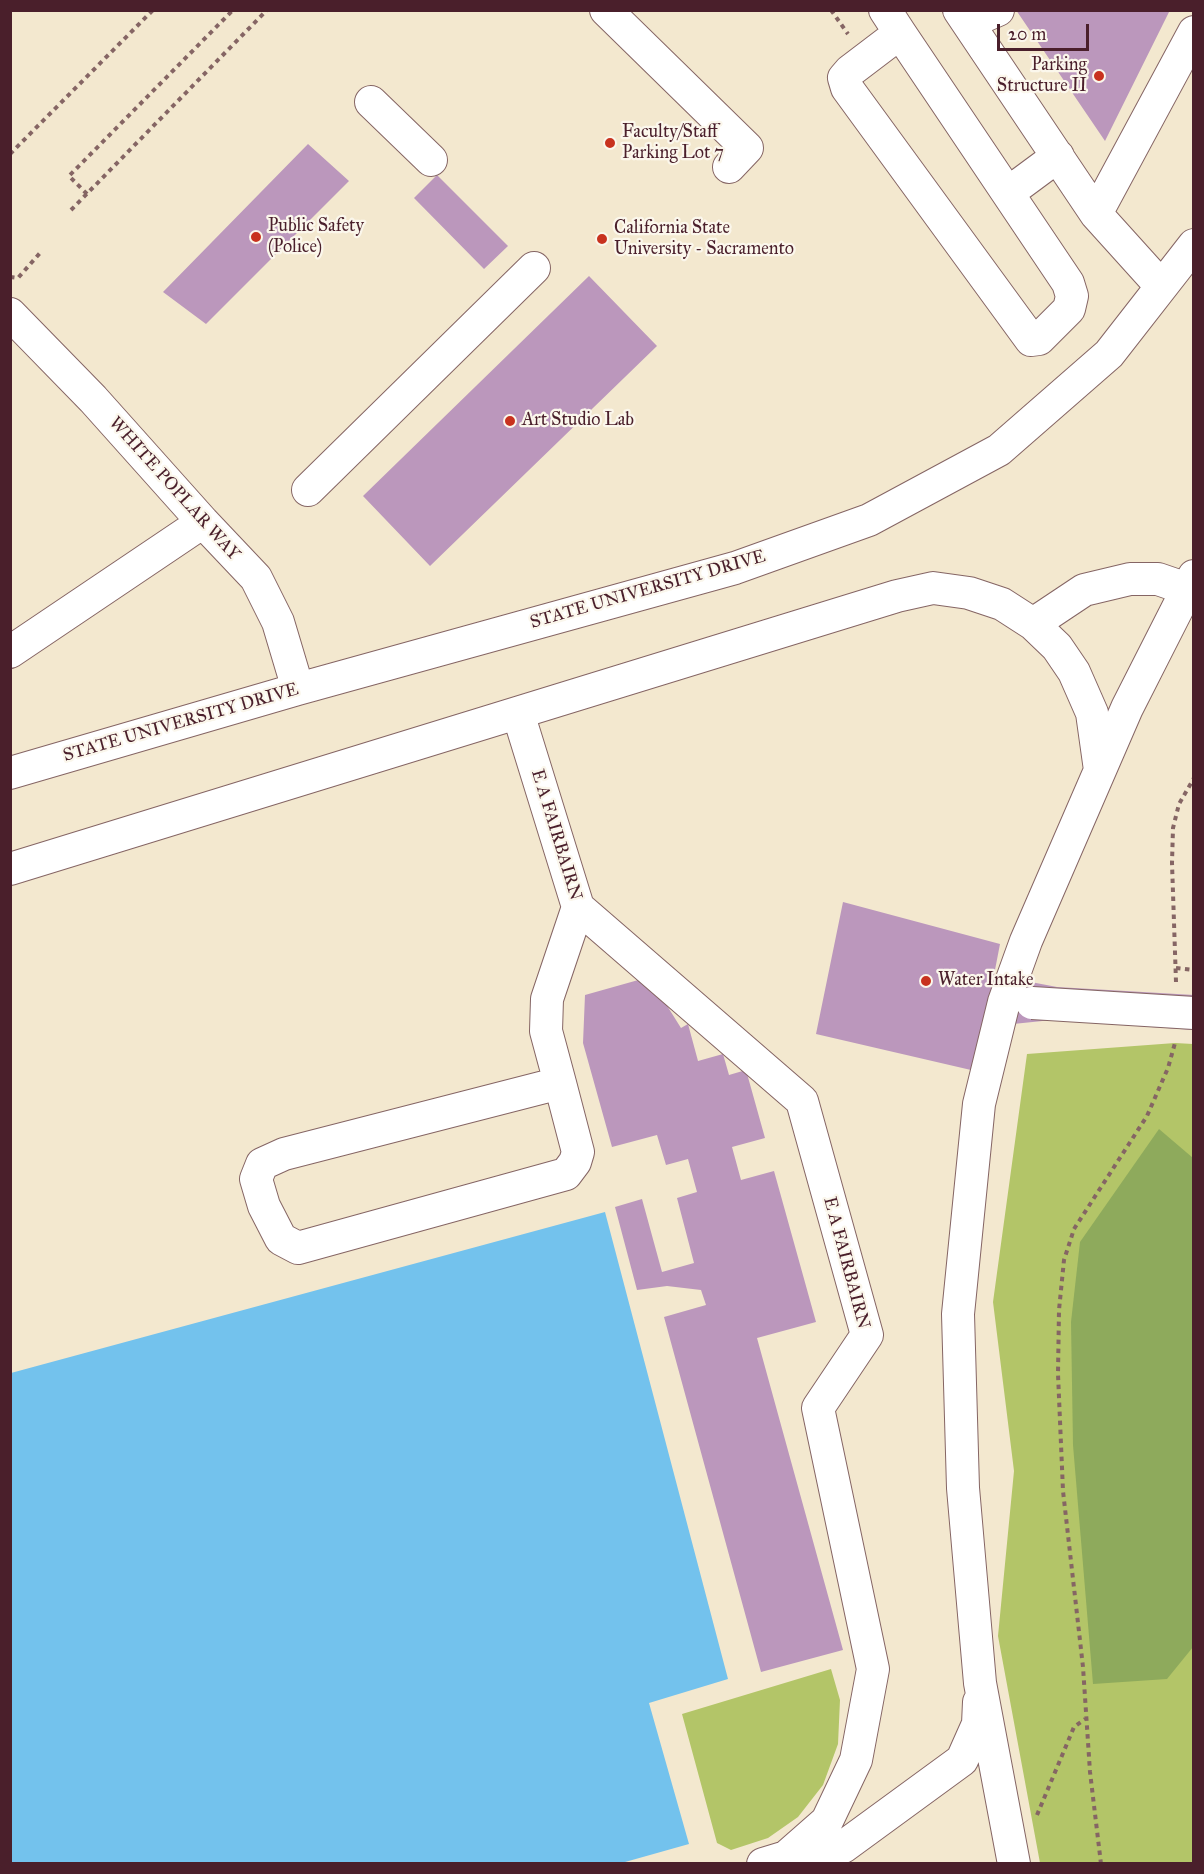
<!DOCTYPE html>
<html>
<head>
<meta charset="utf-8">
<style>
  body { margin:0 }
  #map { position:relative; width:1204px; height:1874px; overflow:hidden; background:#f3e8cf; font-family:"IM FELL Great Primer",serif }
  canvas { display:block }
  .frame { position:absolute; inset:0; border:12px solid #4a1f2b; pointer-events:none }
  .scale { position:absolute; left:997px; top:24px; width:92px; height:27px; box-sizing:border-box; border:3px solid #4a1f2b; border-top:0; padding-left:8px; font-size:18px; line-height:21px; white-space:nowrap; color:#4a1f2b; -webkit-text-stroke:4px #fbf7ec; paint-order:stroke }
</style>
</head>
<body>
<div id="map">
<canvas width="1204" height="1874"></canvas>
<div class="frame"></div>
<div class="scale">20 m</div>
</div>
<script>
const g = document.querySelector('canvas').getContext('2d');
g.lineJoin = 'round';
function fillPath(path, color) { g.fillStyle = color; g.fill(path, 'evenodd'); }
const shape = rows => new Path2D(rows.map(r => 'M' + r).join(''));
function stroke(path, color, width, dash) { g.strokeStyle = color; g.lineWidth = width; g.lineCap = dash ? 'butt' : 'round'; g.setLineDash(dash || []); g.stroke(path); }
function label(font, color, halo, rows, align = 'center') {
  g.font = font + ' "IM FELL Great Primer",serif'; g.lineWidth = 4.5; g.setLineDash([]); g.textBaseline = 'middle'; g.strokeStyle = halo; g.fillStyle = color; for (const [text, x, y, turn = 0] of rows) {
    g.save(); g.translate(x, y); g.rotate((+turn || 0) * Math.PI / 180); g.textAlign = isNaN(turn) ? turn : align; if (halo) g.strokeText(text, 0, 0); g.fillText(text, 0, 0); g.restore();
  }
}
const green = shape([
  [1175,1043,1193,1044,1193,1863,1040,1863,998,1636,1014,1471,993,1302,1027,1054],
  [831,1669,840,1700,838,1744,823,1785,798,1817,768,1838,731,1850,717,1843,682,1714]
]);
const forest = shape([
  [1159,1129,1193,1158,1193,1647,1167,1679,1093,1684,1073,1445,1071,1322,1080,1242]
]);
const water = shape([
  [605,1212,728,1679,649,1703,689,1844,618,1864,11,1863,11,1373]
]);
const building = shape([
  [1016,10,1170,10,1105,141],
  [308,144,349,181,206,324,163,292],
  [437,175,508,246,484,269,414,198],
  [589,276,657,346,430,566,363,496],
  [843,902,1000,944,994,975,1057,987,1194,995,1194,1030,1052,1020,984,1027,971,1070,816,1034],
  [649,977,681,1028,688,1024,698,1061,723,1054,729,1075,746,1070,765,1138,732,1147,741,1180,774,1171,816,1322,757,1338,843,1650,761,1672,664,1317,706,1305,701,1290,667,1286,637,1290,615,1207,642,1199,662,1272,694,1263,677,1198,697,1192,688,1159,666,1165,657,1135,612,1147,583,1043,585,995]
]);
const path = shape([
  [831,10,848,34],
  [10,154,153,10],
  [87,194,69,176,233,10],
  [71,210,267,10],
  [10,277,18,278,40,253],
  [1176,968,1194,970],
  [1176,982,1172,863,1173,828,1179,804,1194,778],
  [1037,1815,1074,1727,1085,1719],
  [1101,1864,1090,1772,1083,1667,1063,1491,1058,1374,1059,1310,1064,1260,1074,1229,1147,1116,1168,1068,1175,1043]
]);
const minor = shape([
  [606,10,747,148,729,167],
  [885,10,900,33,1068,283,1072,296,1069,309,1039,339,1031,340,847,88,844,78,850,71,900,33],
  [959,10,1096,214,1161,286],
  [968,23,998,10],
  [371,102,431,160],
  [1008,193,1058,156],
  [1096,214,1194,32],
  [10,314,93,399,203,522,256,578,278,622,298,689],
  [308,490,534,268],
  [1033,624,1084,590,1130,579,1158,579,1187,589],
  [10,652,203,522],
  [518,713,578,907,802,1101,867,1335,818,1408,873,1669,856,1760,827,1821,786,1857,763,1864],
  [10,773,298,689,735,568,869,520,999,450,1109,354,1194,245],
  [10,869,897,596,933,588,969,593,1002,604,1033,624,1057,647,1074,672,1092,713,1100,770],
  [560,1083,284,1154,262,1164,256,1179,264,1206,281,1239,298,1248,566,1174,575,1162,578,1152,560,1083,546,1031,547,999,578,907],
  [787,1857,843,1847,962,1760,978,1724,979,1702],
  [1014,1864,980,1683,963,1488,958,1314,979,1104,1004,1002,1026,941,1127,708,1194,576]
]);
const minorBridge = shape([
  [1032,1003,1194,1013]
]);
const markers = [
  [1099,76,6,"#c8321e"],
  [610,143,6,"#c8321e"],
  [256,237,6,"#c8321e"],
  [602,239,6,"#c8321e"],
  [510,421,6,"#c8321e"],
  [926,981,6,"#c8321e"]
];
const poiNames = [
  ["Parking",1087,66,"right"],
  ["Structure II",1087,87,"right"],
  ["Faculty/Staff",622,133],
  ["Parking Lot 7",622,154],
  ["Public Safety",268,227],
  ["(Police)",268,248],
  ["California State",614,229],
  ["University - Sacramento",614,250],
  ["Art Studio Lab",522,421],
  ["Water Intake",938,981]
];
const streetNames = [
  ["WHITE POPLAR WAY",174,489,48],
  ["STATE UNIVERSITY DRIVE",648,590,-16],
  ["STATE UNIVERSITY DRIVE",181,723,-16],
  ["E A FAIRBAIRN",556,835,73],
  ["E A FAIRBAIRN",846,1263,75]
];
fillPath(green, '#b3c568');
fillPath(forest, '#8eaa5c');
fillPath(water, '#73c2ed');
fillPath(building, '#bb97bc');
stroke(minor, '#856564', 34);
stroke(path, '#856564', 4, [4.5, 4.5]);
stroke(minor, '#fff', 32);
stroke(minorBridge, '#856564', 34, []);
stroke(minorBridge, '#fff', 32);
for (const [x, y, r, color] of markers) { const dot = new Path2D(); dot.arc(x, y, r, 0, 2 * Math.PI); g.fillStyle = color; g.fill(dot); stroke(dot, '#fbf7ec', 2); }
label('18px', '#4a1f2b', '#fbf7ec', poiNames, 'left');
label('18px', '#4a1f2b', '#fbf7ec', streetNames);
</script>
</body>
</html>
